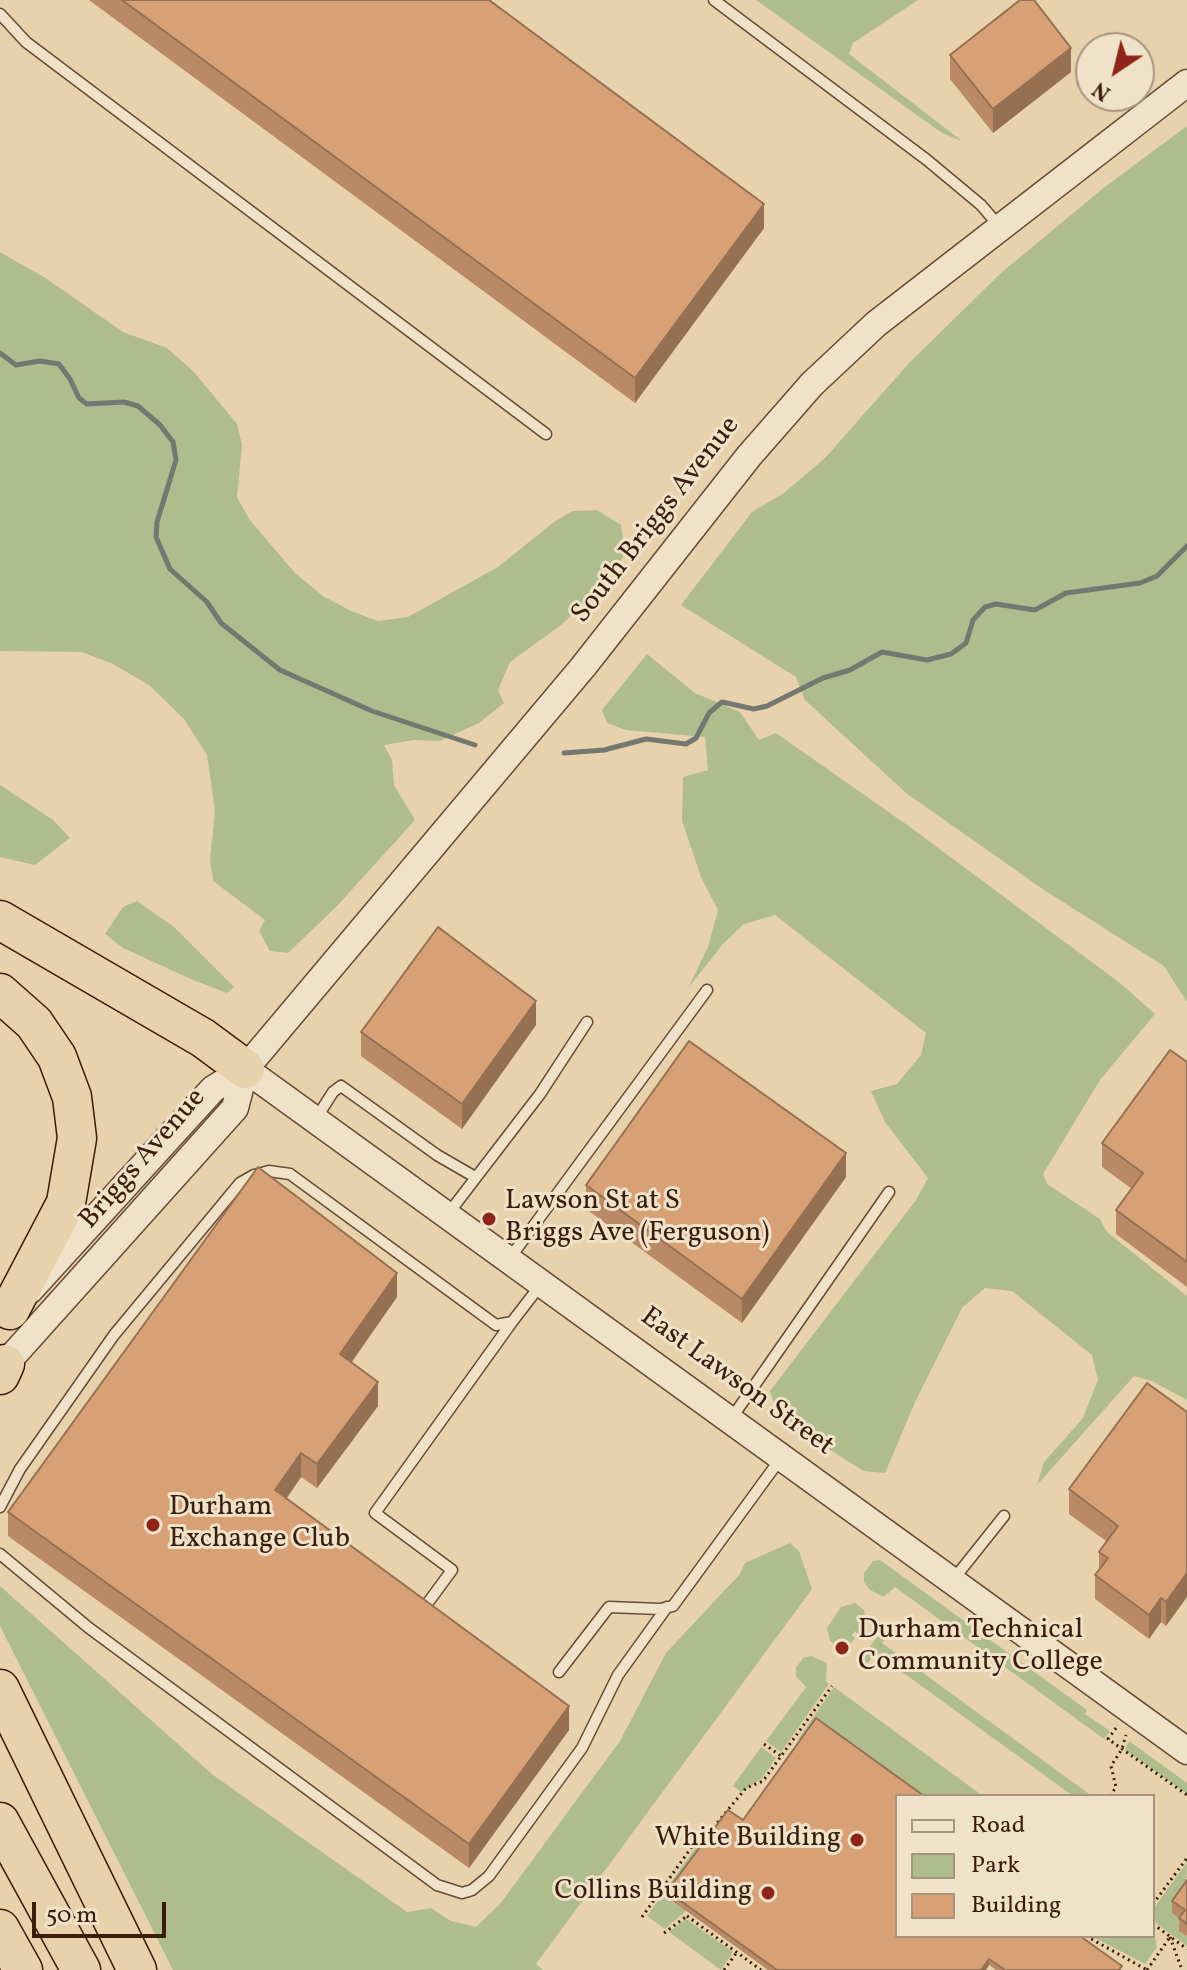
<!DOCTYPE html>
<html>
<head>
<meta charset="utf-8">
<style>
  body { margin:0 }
  #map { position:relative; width:1187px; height:1970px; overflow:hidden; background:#e7d2ac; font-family:Vollkorn,serif }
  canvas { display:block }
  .legend { position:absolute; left:895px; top:1794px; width:260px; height:144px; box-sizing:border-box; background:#efe2c9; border:2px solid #a7937e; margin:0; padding:10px 14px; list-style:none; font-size:24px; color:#3b1c0d }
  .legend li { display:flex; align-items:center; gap:16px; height:40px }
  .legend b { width:40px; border:2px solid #a7937e }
  .north { position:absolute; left:1075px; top:32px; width:80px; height:80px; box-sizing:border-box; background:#efe2c9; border:2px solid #a7937e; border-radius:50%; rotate:215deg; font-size:22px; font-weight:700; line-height:32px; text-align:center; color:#3b1c0d }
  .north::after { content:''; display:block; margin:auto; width:28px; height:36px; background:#8f2418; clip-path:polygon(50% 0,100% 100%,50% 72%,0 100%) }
  .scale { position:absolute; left:32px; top:1902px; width:134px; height:36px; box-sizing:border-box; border:4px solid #3b1c0d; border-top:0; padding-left:10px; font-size:24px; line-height:28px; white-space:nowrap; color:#3b1c0d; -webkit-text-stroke:6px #efe2c9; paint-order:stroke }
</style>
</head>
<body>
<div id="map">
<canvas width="1187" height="1970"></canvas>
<ul class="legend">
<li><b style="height:10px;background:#efe2c9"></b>Road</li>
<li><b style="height:22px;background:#afbd8e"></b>Park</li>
<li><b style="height:22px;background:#d7a075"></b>Building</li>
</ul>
<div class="north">N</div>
<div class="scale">50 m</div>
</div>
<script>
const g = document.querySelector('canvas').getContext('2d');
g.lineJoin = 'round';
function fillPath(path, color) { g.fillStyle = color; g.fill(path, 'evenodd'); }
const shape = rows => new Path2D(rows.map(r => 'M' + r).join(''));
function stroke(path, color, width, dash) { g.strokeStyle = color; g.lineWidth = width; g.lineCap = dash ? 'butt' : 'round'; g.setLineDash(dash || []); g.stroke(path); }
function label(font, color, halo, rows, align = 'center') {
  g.font = font + ' Vollkorn,serif'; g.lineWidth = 6; g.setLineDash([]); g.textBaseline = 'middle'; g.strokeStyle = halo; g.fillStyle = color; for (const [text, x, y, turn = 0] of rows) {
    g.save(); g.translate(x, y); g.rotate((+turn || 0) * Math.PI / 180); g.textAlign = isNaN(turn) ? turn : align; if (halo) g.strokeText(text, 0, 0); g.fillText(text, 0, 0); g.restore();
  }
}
const green = shape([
  [756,0,918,0,853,43,849,54,962,141,942,133],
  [1187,126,1187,1002,1164,966,1044,890,906,793,805,700,796,677,681,605,752,512,784,493,825,458,909,363,1002,272,1106,186],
  [0,252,47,279,123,332,167,348,194,372,237,424,242,445,237,497,249,519,295,573,323,596,351,611,378,621,408,617,498,567,554,522,572,511,597,510,621,525,625,554,599,590,561,625,510,662,498,690,504,703,479,723,440,741,414,740,384,745,392,760,394,785,415,820,337,906,288,953,270,951,259,931,265,920,213,881,210,859,215,811,207,755,184,719,149,685,111,663,81,652,0,651],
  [647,654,695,693,740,712,759,740,776,733,910,827,1120,983,1155,1014,1100,1080,1043,1174,1047,1184,1100,1219,1107,1232,1187,1296,1187,1400,1152,1381,1134,1376,1037,1485,1044,1462,1083,1418,1098,1380,1092,1355,1012,1291,985,1288,962,1308,916,1400,885,1473,864,1471,779,1418,770,1391,916,1200,928,1178,885,1122,871,1091,897,1084,921,1055,926,1033,775,915,744,924,723,944,688,988,708,947,718,910,701,877,682,821,683,777,708,770,705,737,626,730,607,723,602,710],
  [0,785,53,820,70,838,35,865,0,857],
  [137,901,174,927,234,987,227,993,193,980,123,948,105,934,123,907],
  [790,1543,799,1551,812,1589,536,1964,543,1970,173,1970,0,1626,0,1586,213,1775,407,1912,431,1908,451,1921,476,1927,500,1904,620,1741,666,1653,739,1575,745,1563],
  [880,1560,1087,1710,1085,1714,1110,1731,1104,1739,895,1587,884,1597,870,1590,864,1582,864,1573,873,1561],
  [855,1603,864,1610,866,1622,858,1634,855,1631,852,1635,855,1638,850,1644,838,1646,830,1641,827,1628,841,1607],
  [884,1628,891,1630,882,1643,1092,1796,1073,1796,876,1653,865,1666,863,1656],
  [811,1656,827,1663,826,1681,829,1684,781,1752,766,1741,806,1687,796,1676,796,1668,803,1658],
  [834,1687,983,1796,916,1796,803,1743,798,1739],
  [1129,1741,1187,1783,1187,1794,1125,1750],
  [761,1747,776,1758,762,1778,741,1792,733,1786],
  [703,1837,708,1840,686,1911,665,1929,647,1916],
  [1187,1862,1185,1922,1179,1930,1187,1936,1187,1946,1157,1924,1153,1915,1156,1905],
  [686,1919,733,1952,721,1970,669,1932],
  [1153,1928,1157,1947,1145,1964,1091,1936,1153,1936]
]);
const stream = shape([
  [0,353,16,365,40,361,59,364,70,379,79,398,87,404,124,402,138,406,160,425,173,442,176,460,157,522,156,537,170,569,207,602,221,623,280,670,372,711,475,745],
  [564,753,604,750,646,739,686,744,696,738,709,713,722,702,754,709,767,706,823,678,850,670,882,652,927,660,951,654,966,643,973,620,985,607,996,604,1035,610,1066,593,1140,583,1157,576,1187,546]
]);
const path = shape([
  [1116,1728,1108,1739,1187,1795],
  [764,1744,781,1756],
  [1110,1796,1116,1787,1111,1766,1122,1749,1126,1735],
  [1153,1904,1187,1858],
  [687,1916,761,1970],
  [642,1917,703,1831,708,1834,746,1788,763,1781,832,1686],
  [1153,1924,1187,1949],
  [664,1933,687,1916],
  [1086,1936,1147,1970],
  [1170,1937,1182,1970],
  [724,1970,737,1952],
  [1147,1970,1170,1937]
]);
const service = shape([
  [714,0,927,160,981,205,999,226],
  [0,14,26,42,546,434],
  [317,1117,333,1092,341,1086,437,1155,475,1177],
  [448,1214,540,1094,587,1022],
  [510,1258,707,990],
  [731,1419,889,1192],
  [0,1507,20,1469,114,1335,240,1183,254,1175,269,1171,290,1174,496,1325,512,1322,542,1283],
  [0,1554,89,1628,437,1885,462,1893,472,1890,489,1876,582,1748,618,1675,667,1607],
  [953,1580,1004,1516],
  [427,1604,452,1570,375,1513,512,1322],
  [559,1672,609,1607,660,1609,673,1606,781,1458]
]);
const tertiary = shape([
  [245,1069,1187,1751],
  [30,1290,213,1089,245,1069,583,667,749,456,812,384,876,324,1187,83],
  [0,1370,235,1108,245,1069]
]);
const motorway = shape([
  [0,920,203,1038,245,1069],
  [0,993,34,1023,57,1057,72,1097,77,1138,66,1203,10,1310],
  [0,1375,5,1364],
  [0,1689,137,1970],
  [0,1822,81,1970],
  [0,1929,23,1970]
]);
const wall = shape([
  [89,0,489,0,764,228,635,403],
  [950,55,1071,72,993,133,950,79],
  [536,1025,462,1129,361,1056,361,1032],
  [1187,1062,1187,1287,1116,1234,1116,1210,1132,1189,1102,1167,1102,1143],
  [846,1177,742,1323,586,1209,586,1185],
  [397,1297,352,1362,378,1406,317,1488,301,1477,286,1499,569,1730,469,1868,8,1536,8,1512],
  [1187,1412,1166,1626,1161,1622,1149,1639,1095,1599,1095,1575,1099,1571,1099,1552,1106,1541,1069,1514,1069,1489],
  [1187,1880,1187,1936,1179,1931,1179,1918,1172,1913,1172,1901],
  [667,1891,897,1936,1122,1970,996,1970,989,1965,986,1970,768,1970,667,1897]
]);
const shadedWall = shape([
  [1071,48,1071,72,993,133,993,109],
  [764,204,764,228,635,403,635,378],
  [536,1001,536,1025,462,1129,462,1104],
  [846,1153,846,1177,742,1323,742,1299],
  [397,1273,397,1297,340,1378,340,1354],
  [378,1382,378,1406,317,1488,317,1464],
  [301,1453,301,1477,275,1515,275,1490],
  [1187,1573,1187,1597,1166,1626,1166,1602],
  [1161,1598,1161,1622,1149,1639,1149,1615],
  [569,1706,569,1730,469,1868,469,1844],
  [989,1959,989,1965,986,1970,981,1970]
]);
const building = shape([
  [122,0,489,0,764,204,635,378,122,0],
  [1020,0,1034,0,1071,48,993,109,950,55,1020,0],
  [438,927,536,1001,462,1104,361,1032,438,927],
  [689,1041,846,1153,742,1299,586,1185,689,1041],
  [1170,1050,1187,1062,1187,1262,1116,1210,1143,1173,1102,1143,1170,1050],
  [258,1167,397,1273,340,1354,378,1382,317,1464,301,1453,275,1490,569,1706,469,1844,8,1512,258,1167],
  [1147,1383,1187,1412,1187,1573,1166,1602,1161,1598,1149,1615,1095,1575,1108,1558,1099,1552,1118,1526,1069,1489,1147,1383],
  [816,1718,924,1796,897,1796,897,1936,1080,1936,1122,1966,1119,1970,1005,1970,989,1959,981,1970,777,1970,667,1891,728,1810,743,1820,816,1718],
  [1187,1880,1187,1924,1179,1918,1185,1910,1172,1901,1187,1880]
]);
const markers = [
  [489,1219,8,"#8f2418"],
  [153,1525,8,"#8f2418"],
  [842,1648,8,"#8f2418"],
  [857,1840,8,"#8f2418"],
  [768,1893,8,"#8f2418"]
];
const streetNames = [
  ["South Briggs Avenue",657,521,-52],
  ["Briggs Avenue",144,1160,-49],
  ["East Lawson Street",736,1383,36]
];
const poiNames = [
  ["Lawson St at S",505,1203],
  ["Briggs Ave (Ferguson)",505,1235],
  ["Durham",169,1509],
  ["Exchange Club",169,1541],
  ["Durham Technical",858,1632],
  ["Community College",858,1664],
  ["White Building",841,1840,"right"],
  ["Collins Building",752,1893,"right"]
];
fillPath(green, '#afbd8e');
stroke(stream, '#737871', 5);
stroke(service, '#664a35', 13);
stroke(tertiary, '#664a35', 29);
stroke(motorway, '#3b1c0d', 41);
stroke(path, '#3b1c0d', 3, [2, 4]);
stroke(service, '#efe2c9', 10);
stroke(tertiary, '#efe2c9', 26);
stroke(motorway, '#e7d2ac', 38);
fillPath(wall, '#b98a65');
fillPath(shadedWall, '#967052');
fillPath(building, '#d7a075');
stroke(building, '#967052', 2);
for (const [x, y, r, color] of markers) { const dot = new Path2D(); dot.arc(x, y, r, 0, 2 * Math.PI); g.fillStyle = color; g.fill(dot); stroke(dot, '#efe2c9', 3); }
label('28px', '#3b1c0d', '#efe2c9', streetNames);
label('28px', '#3b1c0d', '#efe2c9', poiNames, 'left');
</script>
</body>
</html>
